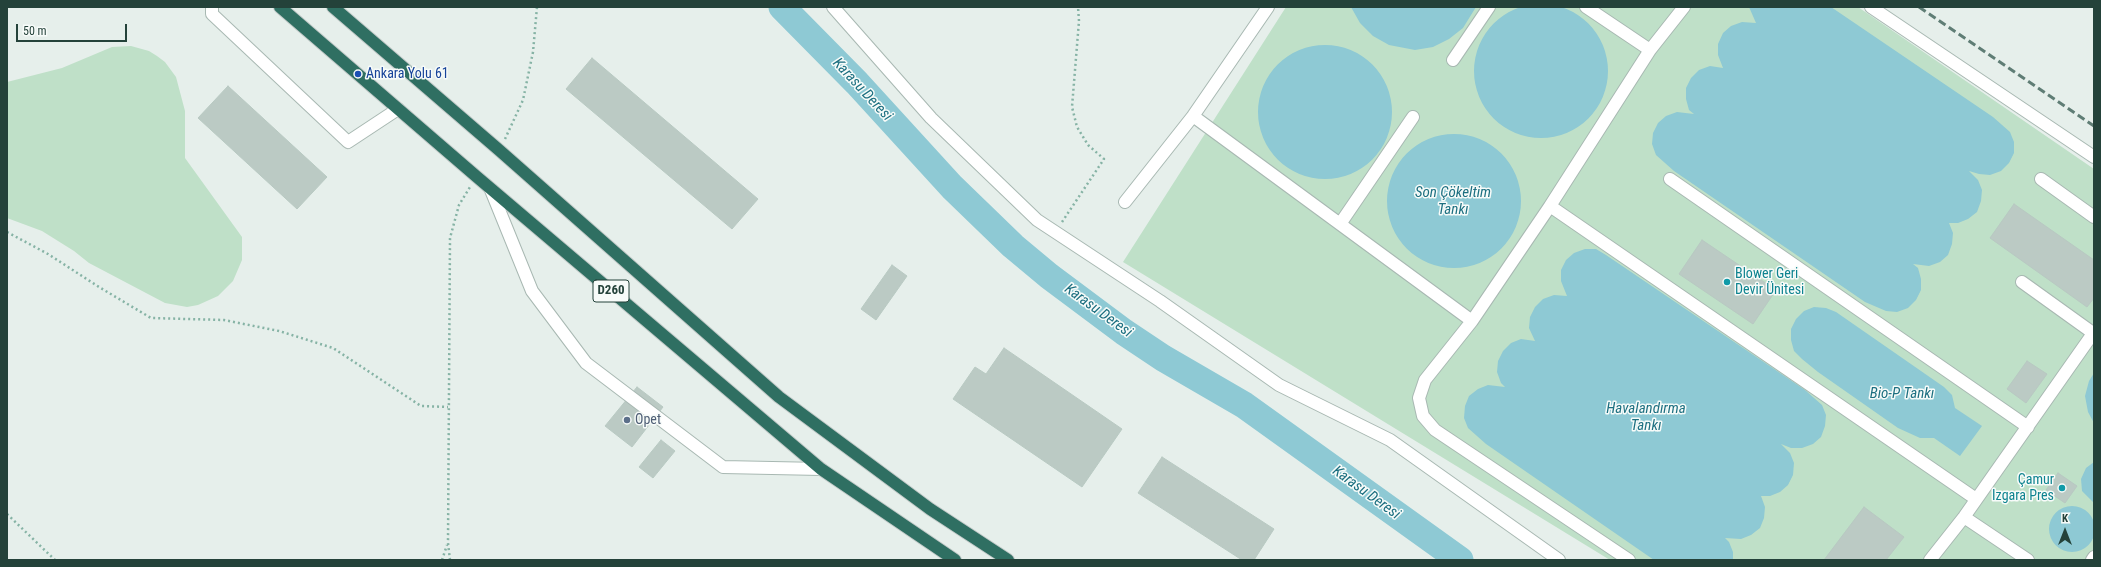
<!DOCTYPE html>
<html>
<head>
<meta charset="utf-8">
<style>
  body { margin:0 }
  #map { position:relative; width:2101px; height:567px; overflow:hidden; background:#e6efeb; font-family:"Roboto Condensed",sans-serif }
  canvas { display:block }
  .frame { position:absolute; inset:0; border:8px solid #24423a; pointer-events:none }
  .north { position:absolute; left:2045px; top:511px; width:40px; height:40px; -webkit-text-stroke:3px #f7fbf9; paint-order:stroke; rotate:0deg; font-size:11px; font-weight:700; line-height:16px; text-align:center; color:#24423a }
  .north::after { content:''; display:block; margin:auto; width:14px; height:18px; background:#24423a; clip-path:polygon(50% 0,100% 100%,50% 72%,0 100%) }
  .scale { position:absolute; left:16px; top:24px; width:111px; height:18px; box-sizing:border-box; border:2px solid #24423a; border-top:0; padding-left:5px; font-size:12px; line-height:14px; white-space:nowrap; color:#24423a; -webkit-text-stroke:3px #f7fbf9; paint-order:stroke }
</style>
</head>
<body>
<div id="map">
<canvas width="2101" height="567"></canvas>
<div class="frame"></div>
<div class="north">K</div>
<div class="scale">50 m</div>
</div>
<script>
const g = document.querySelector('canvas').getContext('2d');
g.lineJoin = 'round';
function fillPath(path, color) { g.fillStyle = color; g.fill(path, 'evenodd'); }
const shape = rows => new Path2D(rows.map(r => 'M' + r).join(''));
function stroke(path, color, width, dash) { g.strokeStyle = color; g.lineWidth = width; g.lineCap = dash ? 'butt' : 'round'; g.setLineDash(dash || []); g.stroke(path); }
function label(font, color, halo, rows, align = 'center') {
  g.font = font + ' "Roboto Condensed",sans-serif'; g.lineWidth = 3; g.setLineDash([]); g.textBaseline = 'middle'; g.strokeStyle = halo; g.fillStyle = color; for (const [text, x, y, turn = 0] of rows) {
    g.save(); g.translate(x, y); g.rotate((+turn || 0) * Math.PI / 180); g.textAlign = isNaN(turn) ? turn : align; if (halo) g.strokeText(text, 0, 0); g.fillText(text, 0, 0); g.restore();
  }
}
const green = shape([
  [1286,7,1858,7,2094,169,2094,560,1610,560,1123,262],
  [131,46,149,51,157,56,165,62,176,77,185,111,185,158,242,237,242,260,233,281,218,296,198,305,187,307,165,303,89,263,74,251,42,231,7,218,7,82,62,68,112,47]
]);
const water = shape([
  '1474 71a67 67 0 1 1 134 0a67 67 0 1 1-134 0Z',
  [1351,7,1476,7,1463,28,1449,39,1433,47,1415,50,1389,45,1373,36,1360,23],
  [1749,7,1831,7,1993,117,2010,132,2014,142,2014,153,2009,163,2001,171,1990,175,1979,174,1969,171,1978,180,1982,190,1981,201,1977,212,1968,219,1958,223,1949,223,1953,233,1952,244,1948,255,1940,262,1929,266,1913,264,1918,268,1921,279,1921,290,1916,300,1908,308,1897,312,1886,311,1865,302,1674,171,1656,155,1652,144,1653,133,1658,123,1666,116,1677,112,1694,114,1689,110,1686,99,1686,88,1691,78,1699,70,1710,66,1723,68,1718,55,1718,44,1723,33,1731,26,1742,22,1756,23],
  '1258 112a67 67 0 1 1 134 0a67 67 0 1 1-134 0Z',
  '1387 201a67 67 0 1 1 134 0a67 67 0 1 1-134 0Z',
  [1585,249,1596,249,1606,255,1805,390,1822,405,1826,415,1825,426,1821,437,1813,444,1802,448,1791,448,1781,444,1790,453,1794,463,1793,475,1788,485,1780,492,1770,496,1761,496,1765,507,1764,518,1760,528,1751,535,1741,539,1725,538,1729,542,1733,552,1733,560,1654,560,1486,444,1468,428,1464,418,1465,406,1469,396,1478,389,1488,385,1505,387,1501,383,1497,372,1498,361,1503,351,1511,343,1521,339,1535,341,1529,328,1530,317,1535,307,1543,299,1554,295,1567,296,1561,281,1561,270,1566,260,1574,253],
  [1814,307,1826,308,1836,312,1944,387,1952,395,1955,408,1982,426,1960,456,1934,438,1920,438,1898,428,1818,372,1802,359,1794,351,1791,340,1791,329,1796,319,1804,311],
  [2094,373,2094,423,2088,412,2085,396,2089,381],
  [2094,462,2094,503,2082,491,2081,479,2086,468],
  '2049 529a23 23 0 1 1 46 0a23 23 0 1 1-46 0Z'
]);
const river = shape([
  [782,7,857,83,952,187,1013,246,1049,276,1124,332,1163,358,1244,405,1460,560]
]);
const building = shape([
  [592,58,758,199,732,229,566,89,592,58],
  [228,86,327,177,297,209,198,118,228,86],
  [2014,204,2094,260,2094,298,2087,307,1990,238,2014,204],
  [1702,240,1776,290,1753,324,1679,274,1702,240],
  [892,265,907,276,876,320,861,309,892,265],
  [1004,348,1122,429,1082,487,953,399,975,367,986,374,1004,348],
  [2027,361,2047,374,2026,403,2007,389,2027,361],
  [637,387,663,407,632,447,605,426,637,387],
  [661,440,675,451,653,478,639,467,661,440],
  [1162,457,1274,529,1254,560,1242,560,1138,493,1162,457],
  [2058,473,2077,486,2065,503,2046,490,2058,473],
  [1864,507,1904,537,1886,560,1824,560,1864,507]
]);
const path = shape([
  [505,139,523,100,533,52,537,7],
  [1062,222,1104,159,1088,145,1077,127,1072,107,1079,21,1078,7],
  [7,232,48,254,99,287,151,318,224,320,279,331,333,348,421,406,448,407],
  [7,514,55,560],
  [442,560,447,545],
  [450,560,448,543,450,238,459,205,470,187]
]);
const minor = shape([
  [212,7,212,14,348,142,398,109],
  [833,7,931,118,1037,220,1160,301,1279,385,1390,440,1559,560],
  [1586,7,1650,50],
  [1871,7,2094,157],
  [1453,60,1489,7],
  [1193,116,1472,321],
  [1670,179,2028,427],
  [2041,179,2094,217],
  [491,190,532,291,586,363,723,467,821,469],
  [1125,202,1193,116,1268,7],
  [1550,206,1976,499],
  [1340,224,1413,117],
  [2022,282,2093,333],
  [1964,517,2028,560],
  [1629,560,1435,430,1423,416,1419,398,1425,380,1472,321,1550,206,1650,50,1684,7],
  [1930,560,1964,517,2094,332],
  [2092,560,2094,557]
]);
const highway = shape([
  [280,7,477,177,821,469,955,560],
  [333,7,499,150,779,397,930,509,1008,560]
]);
const rail = shape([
  [1919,7,2094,126]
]);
const markers = [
  [358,74,4,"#1a4fb4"],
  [1727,282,4,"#0f9aa8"],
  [627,420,4,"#5c6f8a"],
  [2062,488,4,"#0f9aa8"]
];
const shields = [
  [611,291,36]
];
const shieldNames = [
  ["D260",611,291]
];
const transitNames = [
  ["Ankara Yolu 61",366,74]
];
const cultureNames = [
  ["Blower Geri",1735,274],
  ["Devir Ünitesi",1735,290],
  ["Çamur",2054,480,"right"],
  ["Izgara Pres",2054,496,"right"]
];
const serviceNames = [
  ["Opet",635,420]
];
const waterNames = [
  ["Karasu Deresi",862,90,47],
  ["Son Çökeltim",1453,193],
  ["Tankı",1453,210],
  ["Karasu Deresi",1098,311,36],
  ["Bio-P Tankı",1902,394],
  ["Havalandırma",1646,409],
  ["Tankı",1646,426],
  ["Karasu Deresi",1366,493,36]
];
fillPath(green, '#bfe0c8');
fillPath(water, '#8ec9d4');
stroke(river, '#8ec9d4', 27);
fillPath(building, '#bbcac4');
stroke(building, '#b8c9c2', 1);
stroke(minor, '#a8b8b2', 14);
stroke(highway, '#c2cac8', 14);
stroke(path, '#86b3a5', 2.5, [2, 3]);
stroke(minor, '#fff', 12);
stroke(highway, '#2f6f62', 12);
stroke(rail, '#5f7d75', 3, [8, 4]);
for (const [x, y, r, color] of markers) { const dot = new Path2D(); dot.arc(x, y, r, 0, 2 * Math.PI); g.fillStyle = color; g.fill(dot); stroke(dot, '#f7fbf9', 1.5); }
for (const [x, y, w] of shields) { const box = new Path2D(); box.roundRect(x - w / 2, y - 11, w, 22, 3); g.fillStyle = '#f7fbf9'; g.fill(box); stroke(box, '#24423a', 1); }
label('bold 13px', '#24423a', null, shieldNames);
label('14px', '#164399', '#f7fbf9', transitNames, 'left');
label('14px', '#0d838f', '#f7fbf9', cultureNames, 'left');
label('14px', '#4e5e75', '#f7fbf9', serviceNames, 'left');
label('italic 15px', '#1c6f80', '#f7fbf9', waterNames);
</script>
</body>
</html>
